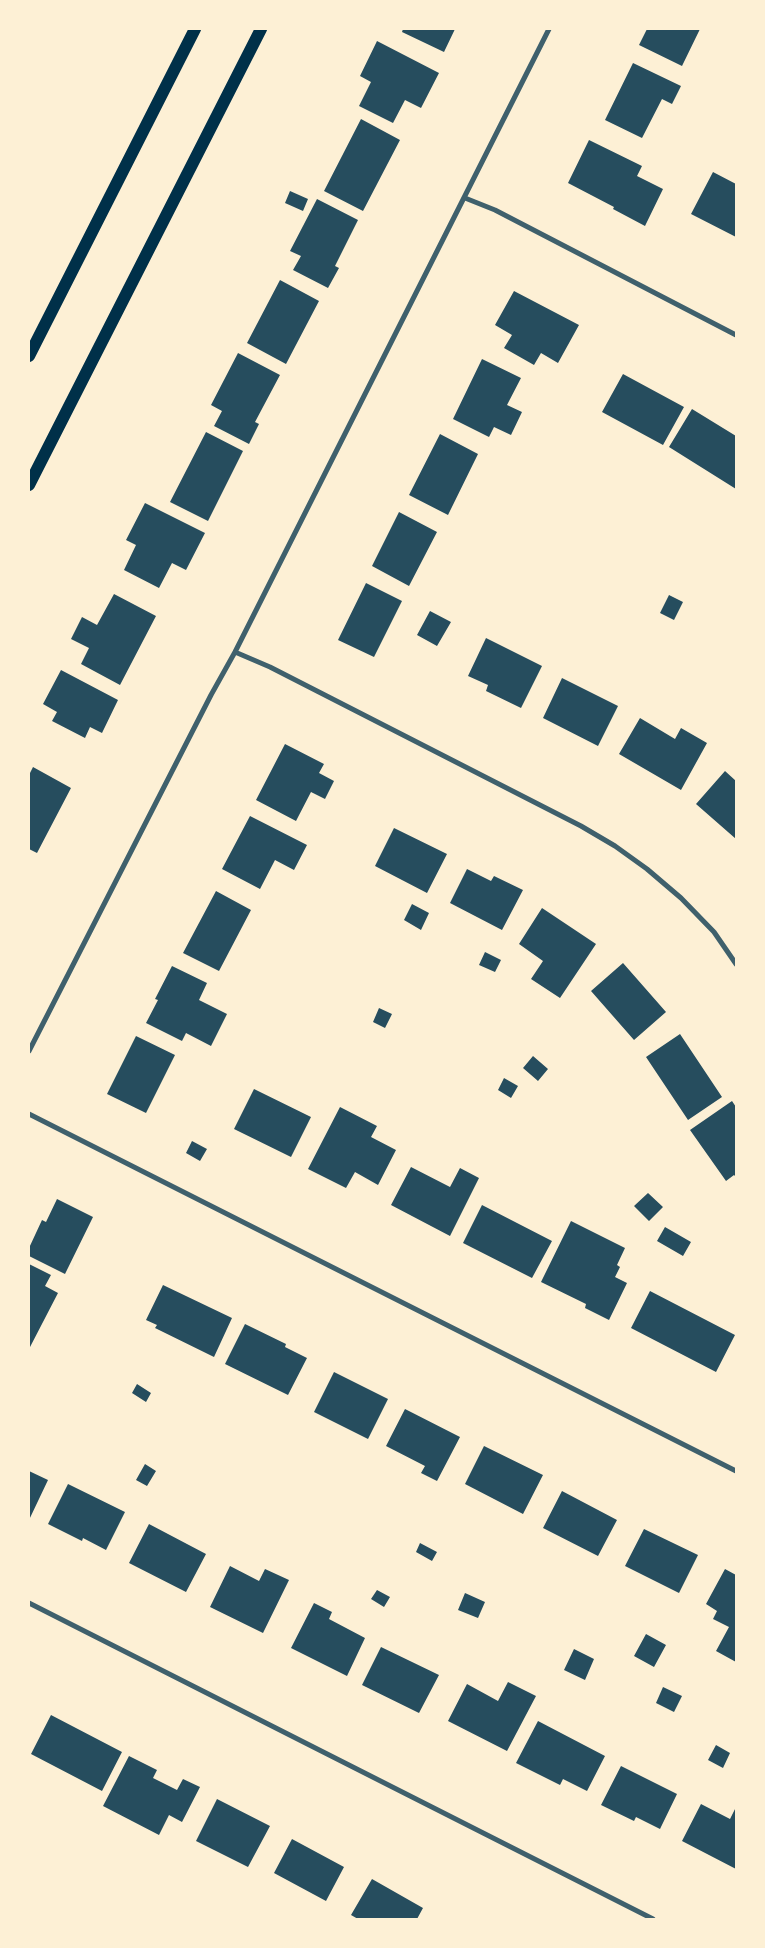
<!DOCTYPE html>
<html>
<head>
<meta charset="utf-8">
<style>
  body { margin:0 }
  #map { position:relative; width:765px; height:1948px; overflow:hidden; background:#fdf0d5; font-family:Manrope,sans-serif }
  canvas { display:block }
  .frame { position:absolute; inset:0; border:30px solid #fdf0d5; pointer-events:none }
</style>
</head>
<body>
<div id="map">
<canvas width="765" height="1948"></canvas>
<div class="frame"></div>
</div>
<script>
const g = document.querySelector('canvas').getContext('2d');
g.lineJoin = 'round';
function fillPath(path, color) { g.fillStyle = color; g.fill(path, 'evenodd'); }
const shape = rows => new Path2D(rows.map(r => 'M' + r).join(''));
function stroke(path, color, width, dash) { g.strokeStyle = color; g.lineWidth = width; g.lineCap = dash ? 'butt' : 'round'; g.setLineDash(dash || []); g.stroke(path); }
const building = shape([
  [403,29,455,29,444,52,402,32],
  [647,29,700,29,682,66,639,45],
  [377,41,439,73,421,108,405,100,393,123,359,106,371,82,360,76],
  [633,63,681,86,672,104,662,99,642,138,605,120],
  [361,119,400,140,363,211,324,191],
  [589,140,642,166,637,176,663,189,645,226,613,209,614,207,568,183],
  [713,172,736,184,736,237,691,214],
  [290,191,308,199,303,211,285,203],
  [317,199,358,220,335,266,339,268,328,288,293,270,301,256,290,251],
  [280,280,319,301,286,364,247,343],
  [514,291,579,325,558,363,541,353,534,365,504,348,512,335,495,325],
  [238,353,280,375,255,422,259,424,249,444,214,426,222,411,211,405],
  [482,359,521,378,507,405,522,412,511,435,494,427,489,437,453,419],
  [623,374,684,407,663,445,602,412],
  [692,409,736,436,736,489,669,447],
  [206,432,243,451,208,521,170,502],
  [440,434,478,454,448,515,409,495],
  [145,503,205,533,186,570,172,563,159,588,124,570,136,545,126,540],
  [399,512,437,532,409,586,372,566],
  [366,583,402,601,374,657,338,640],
  [114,594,156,616,120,685,81,664,89,648,71,639,82,617,97,625],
  [669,595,683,602,674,620,660,613],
  [430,611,451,622,437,646,417,635],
  [486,638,542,666,521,708,486,691,488,685,468,676],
  [61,670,118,700,102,733,90,727,85,738,52,721,57,712,43,704],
  [562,678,618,706,598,746,543,718],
  [640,718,675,739,681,728,707,743,681,790,619,754],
  [285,744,324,764,319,773,334,781,325,799,311,792,296,821,256,800],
  [33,767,71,788,37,853,29,849,29,775],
  [725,771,736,781,736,839,696,804],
  [250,816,307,845,294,870,275,860,260,889,222,869],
  [394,828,447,854,427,893,375,866],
  [467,869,491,881,494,876,523,890,502,930,450,903],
  [216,891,251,910,219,971,183,953],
  [412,904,429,913,421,930,404,920],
  [542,908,596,944,560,998,531,979,543,961,519,944],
  [485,952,501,960,495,972,479,965],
  [623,963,666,1012,634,1040,591,991],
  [172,966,207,983,199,1000,227,1014,211,1046,186,1033,182,1041,146,1023,158,1000,155,999],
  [379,1008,392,1014,385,1028,373,1022],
  [680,1034,722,1097,688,1120,646,1057],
  [136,1036,175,1055,146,1113,107,1094],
  [533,1056,548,1069,538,1081,523,1068],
  [504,1078,518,1086,511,1098,498,1090],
  [254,1089,311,1117,291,1157,234,1129],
  [732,1101,736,1107,736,1177,734,1175,726,1181,690,1130],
  [340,1107,377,1126,371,1137,396,1150,378,1185,355,1172,346,1188,308,1169],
  [192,1141,207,1149,200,1161,186,1153],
  [411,1167,450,1187,460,1168,479,1178,450,1236,391,1205],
  [648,1193,663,1207,649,1221,634,1206],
  [57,1199,93,1217,65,1274,29,1256,29,1248,42,1220,46,1222],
  [482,1205,552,1241,532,1278,463,1243],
  [571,1221,625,1248,617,1265,620,1267,615,1277,627,1283,609,1320,585,1308,586,1304,541,1282],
  [665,1227,691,1242,683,1256,657,1241],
  [29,1264,51,1275,45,1286,58,1293,29,1349],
  [163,1285,232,1318,214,1357,155,1328,157,1325,146,1320],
  [650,1291,735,1335,716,1372,631,1328],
  [245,1324,286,1344,285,1347,307,1358,288,1395,225,1364],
  [334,1372,388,1399,368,1439,314,1412],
  [137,1384,151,1393,146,1402,132,1393],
  [405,1409,460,1437,437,1481,421,1473,425,1466,386,1446],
  [484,1446,543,1475,523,1514,465,1484],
  [145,1464,156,1471,147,1486,136,1480],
  [29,1471,48,1480,29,1520],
  [68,1484,125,1512,106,1550,83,1538,82,1541,48,1524],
  [562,1491,617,1520,598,1556,543,1528],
  [149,1524,206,1554,186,1592,129,1563],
  [644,1529,698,1555,679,1593,625,1566],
  [420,1543,437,1552,432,1561,416,1552],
  [230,1566,259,1581,265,1569,289,1580,263,1633,210,1607],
  [725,1569,736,1575,736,1662,716,1651,729,1627,713,1619,717,1611,706,1604],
  [377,1590,390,1597,384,1607,371,1599],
  [465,1593,485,1602,478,1618,458,1610],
  [314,1603,332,1612,329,1619,365,1638,347,1676,291,1648],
  [646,1634,666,1645,654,1667,634,1656],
  [381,1647,439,1675,419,1713,362,1685],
  [574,1649,594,1659,585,1680,564,1670],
  [508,1682,536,1696,507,1751,448,1721,467,1684,498,1701],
  [663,1687,682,1696,674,1712,656,1703],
  [51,1715,122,1752,102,1791,31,1754],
  [538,1721,605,1756,587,1791,563,1779,560,1785,516,1763],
  [716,1745,730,1753,723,1768,708,1760],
  [129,1756,157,1770,153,1778,177,1790,183,1779,200,1787,182,1822,169,1815,159,1835,103,1806],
  [621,1766,677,1794,660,1829,636,1817,634,1821,601,1805],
  [217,1799,270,1826,248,1867,196,1841],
  [701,1804,730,1819,736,1807,736,1869,682,1841],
  [292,1839,344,1867,326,1901,274,1873],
  [372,1879,423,1908,417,1919,358,1919,351,1915]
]);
const minor = shape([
  [465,198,495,210,736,335],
  [235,652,270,667,581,826,615,846,647,869,681,898,714,932,736,964],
  [29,1051,211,695,235,652,549,29],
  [29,1114,736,1471],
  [29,1603,653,1919]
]);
const primary = shape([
  [29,356,195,29],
  [29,485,261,29]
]);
fillPath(building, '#264d5e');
stroke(minor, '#3f606c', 5);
stroke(primary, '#003049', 12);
</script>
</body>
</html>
